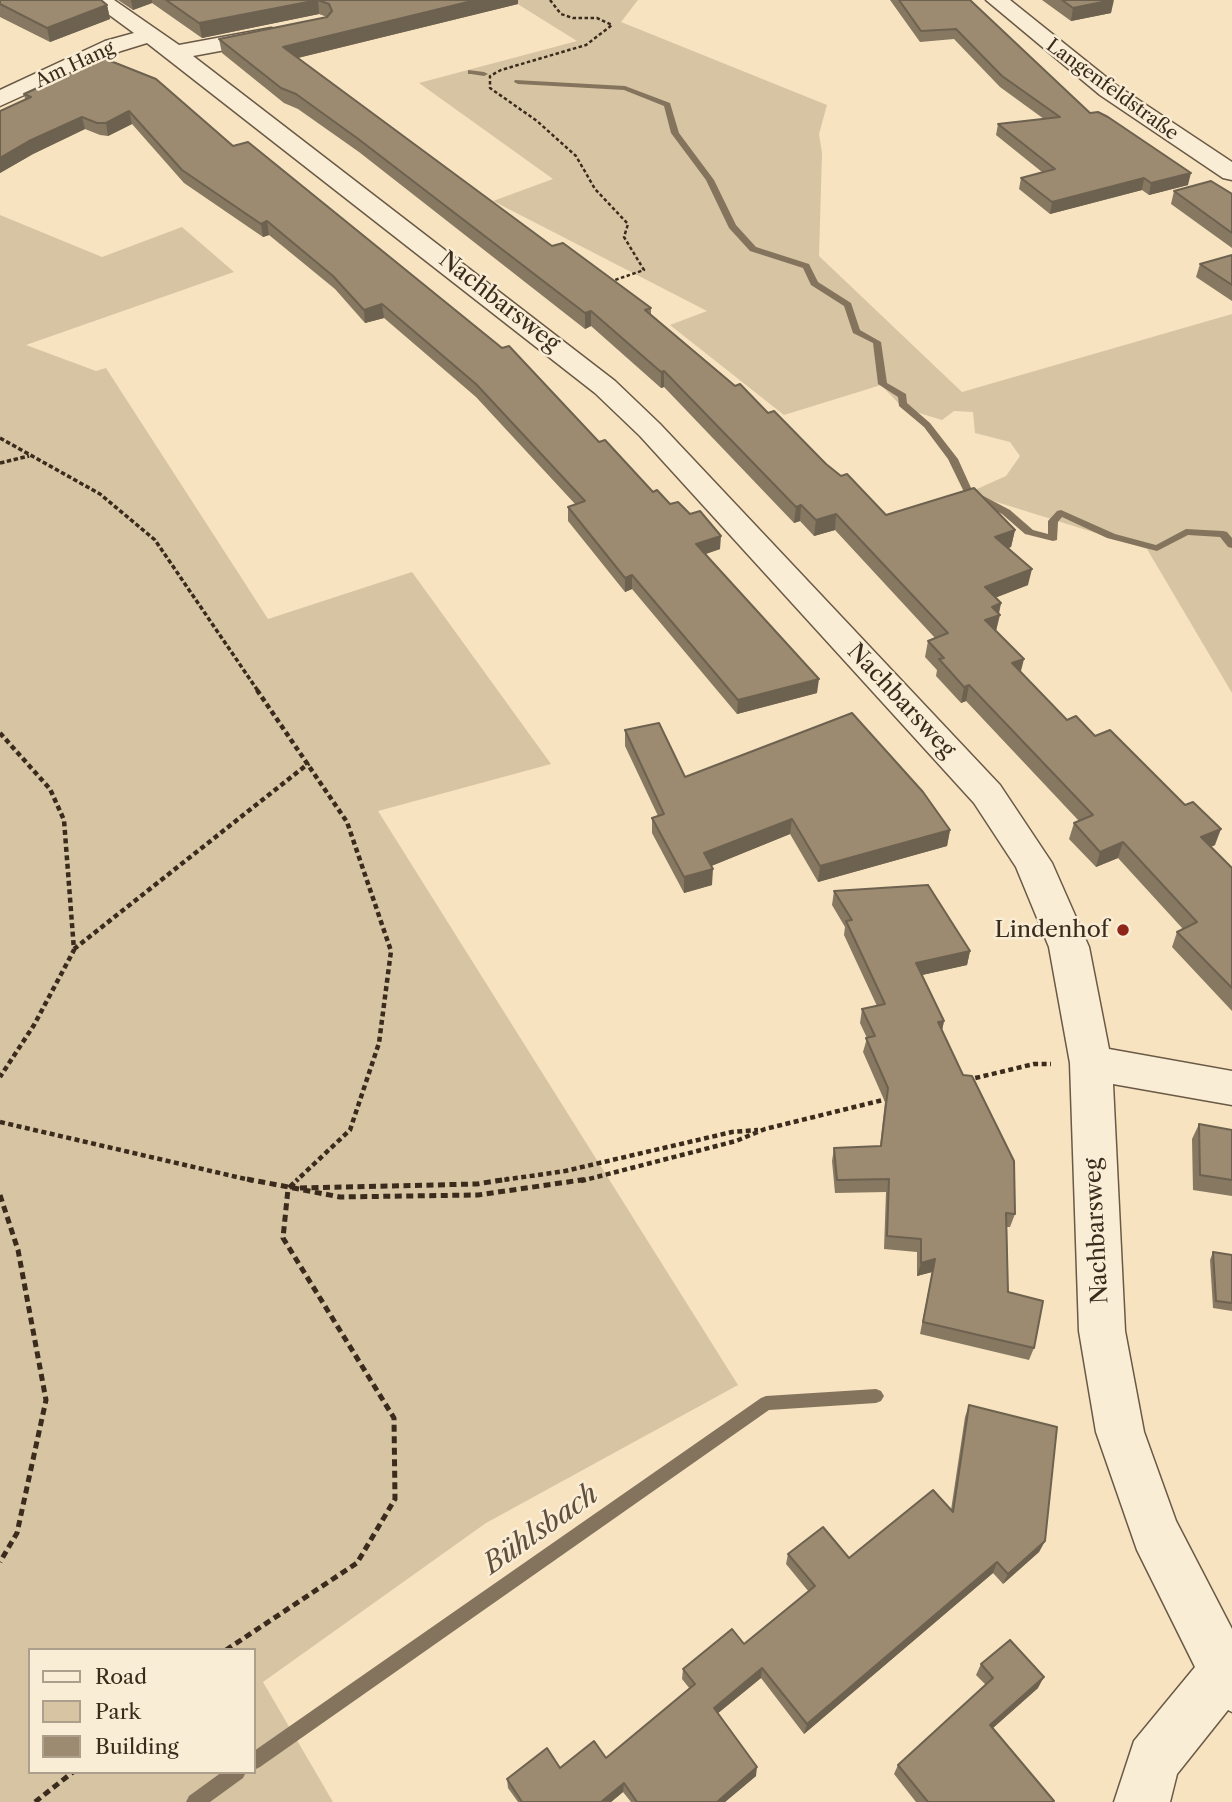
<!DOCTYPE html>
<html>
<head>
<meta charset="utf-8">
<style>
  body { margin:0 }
  #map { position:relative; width:1232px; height:1802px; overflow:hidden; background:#f7e3bf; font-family:"Libre Caslon Text",serif }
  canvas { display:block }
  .legend { position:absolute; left:28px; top:1648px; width:228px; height:126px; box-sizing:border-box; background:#faedd5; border:2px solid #ad9f8b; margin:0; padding:9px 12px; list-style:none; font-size:21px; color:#3a2b1d }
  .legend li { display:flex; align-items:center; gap:14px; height:35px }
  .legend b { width:35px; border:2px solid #ad9f8b }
</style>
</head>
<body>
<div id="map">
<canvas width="1232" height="1802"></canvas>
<ul class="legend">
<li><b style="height:9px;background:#faedd5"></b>Road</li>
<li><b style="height:19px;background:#d7c4a3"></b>Park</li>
<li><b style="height:19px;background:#9c8b71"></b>Building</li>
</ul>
</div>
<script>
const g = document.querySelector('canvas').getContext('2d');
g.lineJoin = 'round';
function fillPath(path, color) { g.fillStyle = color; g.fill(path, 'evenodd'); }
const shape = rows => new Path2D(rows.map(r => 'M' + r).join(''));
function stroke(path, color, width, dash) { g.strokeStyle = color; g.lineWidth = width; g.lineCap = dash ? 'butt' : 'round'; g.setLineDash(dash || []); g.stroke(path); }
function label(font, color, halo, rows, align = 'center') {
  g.font = font + ' "Libre Caslon Text",serif'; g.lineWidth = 5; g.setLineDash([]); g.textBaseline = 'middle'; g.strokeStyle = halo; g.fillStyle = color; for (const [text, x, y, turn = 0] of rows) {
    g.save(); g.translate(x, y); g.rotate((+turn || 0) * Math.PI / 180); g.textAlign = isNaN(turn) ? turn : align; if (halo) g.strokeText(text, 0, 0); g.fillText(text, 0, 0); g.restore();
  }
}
const green = shape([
  [516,0,638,0,621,22,827,105,819,134,822,153,819,256,962,392,1232,314,1232,693,1147,549,968,493,1006,476,1020,456,1010,442,975,433,973,412,954,411,942,420,903,408,881,385,784,415,670,325,707,311,493,201,553,179,419,83,577,41,516,3],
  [0,215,102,257,182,227,234,272,26,345,96,371,106,368,268,619,412,572,551,764,378,811,738,1385,486,1523,263,1682,333,1802,0,1802],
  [30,1650,254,1650,254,1772,30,1772]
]);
const stream = shape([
  [468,70,484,72,488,74,484,76,471,74,468,74,468,70],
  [515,80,625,86,670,103,679,133,714,180,736,225,756,247,809,264,818,282,851,303,860,330,881,342,887,383,906,394,907,403,930,423,958,459,972,490,1010,510,1033,530,1048,534,1048,521,1057,511,1061,510,1115,534,1156,545,1186,529,1223,531,1227,532,1232,538,1232,548,1228,547,1220,537,1188,535,1157,551,1107,538,1062,517,1058,522,1057,540,1053,541,1025,534,1002,514,965,494,948,459,924,427,899,406,898,397,878,384,873,343,853,333,844,306,811,285,803,268,750,251,729,228,706,180,671,133,664,106,624,90,518,84,514,82,515,80],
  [876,1389,881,1391,884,1396,881,1401,876,1403,769,1410,260,1767,254,1770,254,1751,761,1398,766,1396,876,1389],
  [222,1772,246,1772,243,1778,210,1802,186,1802,189,1796,222,1772]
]);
const pathFar3 = shape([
  [550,0,561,14,573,18,597,18,612,25,586,45,501,70,490,76,490,88,537,121,576,156,595,189,628,224,624,237,644,270,609,282]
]);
const pathFar2 = shape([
  [0,438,100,494,155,540,258,691],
  [0,463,29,456]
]);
const pathFar1 = shape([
  [257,690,347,822,391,951,379,1043,350,1130,296,1181],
  [0,733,50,789,64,820,74,950,34,1025,0,1077],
  [74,949,309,763],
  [967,1080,1034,1064,1051,1064],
  [0,1122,254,1181],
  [496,1181,565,1171,732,1132,758,1130],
  [581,1181,736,1141,765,1129,887,1099]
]);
const path = shape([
  [247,1179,340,1197,478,1195,588,1179],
  [300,1188,477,1184,508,1179],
  [0,1195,18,1250,46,1400,17,1533,0,1562],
  [226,1650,357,1563,395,1499,394,1418,283,1238,288,1189,298,1179],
  [35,1802,73,1772]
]);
const minor = shape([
  [89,0,114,0,179,45,271,28,279,30,282,35,279,40,193,56,615,381,660,424,1000,785,1052,863,1089,947,1109,1049,1232,1071,1232,1105,1113,1084,1125,1331,1144,1432,1176,1521,1232,1629,1232,1712,1228,1710,1177,1774,1170,1802,1114,1802,1134,1741,1195,1667,1137,1550,1096,1432,1079,1331,1070,1063,1049,947,1016,867,974,803,640,436,595,393,147,43,121,51,0,106,0,90,105,41,134,33,89,0],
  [986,0,1010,0,1116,85,1232,162,1232,180,1223,178,1100,95,986,0]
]);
const wall = shape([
  [0,0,107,5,110,19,50,42,0,17],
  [118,0,518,0,518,4,298,58,552,246,651,308,651,314,768,413,886,515,1015,530,1011,547,1008,548,1028,585,995,598,1001,603,996,631,1021,672,1067,720,1095,736,1215,845,1211,847,1232,868,1232,1011,1172,947,1177,932,1183,929,1118,858,1096,867,1069,839,1074,823,1079,821,966,701,961,703,936,676,937,670,925,657,928,641,935,638,835,530,814,536,800,521,794,523,664,387,661,388,591,326,585,329,359,152,298,109,284,103,222,53,219,39,327,17,319,14,202,38,152,3,133,10],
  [890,0,970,0,1090,113,1188,185,1149,195,1142,190,1050,214,1019,189,1021,178,1042,172,996,135,998,124,1044,119,1000,87,954,39,920,42],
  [1042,0,1112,0,1111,13,1071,21],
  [103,58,233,146,599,442,653,492,670,504,720,549,706,554,817,693,737,714,632,589,625,592,568,521,568,507,576,505,476,397,384,318,365,323,335,289,269,235,263,237,184,183,132,124,108,136,100,135,85,129,33,154,0,173,0,111,25,99,24,94],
  [1174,191,1232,194,1232,248,1171,204],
  [1232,255,1232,301,1196,277,1200,264],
  [625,730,685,777,950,830,947,846,818,882,790,834,711,866,712,885,684,893,652,833,652,818,658,816,625,746],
  [834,891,970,951,967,965,922,975,944,1021,942,1030,1015,1214,1010,1227,1007,1227,1008,1292,1034,1348,1029,1360,920,1334,932,1272,917,1276,917,1252,884,1249,886,1192,835,1193,832,1161,834,1148,880,1146,885,1102,863,1052,867,1038,860,1023,862,1009,877,1006,844,935,845,927,832,905],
  [1199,1124,1232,1130,1232,1196,1193,1190,1192,1139],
  [1213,1252,1232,1255,1232,1311,1213,1308,1210,1260],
  [969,1405,1045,1541,1039,1552,1003,1584,993,1573,804,1734,761,1678,717,1714,756,1776,725,1802,631,1802,623,1792,611,1802,518,1802,508,1788,507,1779,606,1758,690,1689,682,1679,683,1669,744,1644,809,1592,786,1564,788,1554,849,1558,951,1510,965,1417],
  [981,1664,1038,1688,993,1728,1053,1802,916,1802,894,1774,898,1765,986,1685,976,1675]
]);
const shadedWall = shape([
  [131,0,152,0,152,3,133,10],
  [318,0,319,14,202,38,199,23],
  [476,0,518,0,518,4,285,61,283,47],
  [1114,0,1111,13,1071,21,1073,8],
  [107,5,110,19,50,42,47,28],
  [129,111,132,124,108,136,106,123],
  [82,117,85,129,33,154,0,173,0,158,29,141],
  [1191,173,1188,185,1149,195,1151,183],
  [1144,178,1142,190,1050,214,1052,202],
  [267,221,269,235,263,237,261,224],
  [382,304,384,318,365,323,364,310],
  [591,311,591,326,585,329,585,313],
  [664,371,664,387,661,388,661,372],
  [801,505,800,521,794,523,796,507],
  [836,514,835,530,814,536,816,520],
  [1015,530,1011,547,992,553,995,537],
  [721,536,720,549,696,557,696,544],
  [1032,569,1028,585,981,603,985,587],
  [632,575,632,589,625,592,625,578],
  [1001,603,998,615,1000,615,996,631,985,620,992,607],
  [1024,659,1020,675,1012,663],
  [819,679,817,693,737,714,738,700],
  [969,685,966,701,961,703,964,687],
  [792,819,790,834,704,869,704,853],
  [1221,829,1215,845,1196,853,1201,837],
  [950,830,947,846,818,882,820,866],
  [1123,842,1118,858,1096,867,1100,852],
  [713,869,712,885,684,893,684,877],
  [970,951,967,965,913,977,916,963],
  [944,1021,941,1035,938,1022],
  [935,1259,932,1272,917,1276,921,1263],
  [1045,1541,1039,1552,1003,1584,1008,1574],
  [997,1562,993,1573,804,1734,807,1724],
  [762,1668,761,1678,712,1718,714,1708],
  [1044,1677,1038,1688,985,1735,990,1725],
  [757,1767,756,1776,725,1802,717,1802],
  [624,1783,623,1792,611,1802,601,1802]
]);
const building = shape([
  [0,0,101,0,107,5,47,28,0,4,0,0],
  [166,0,476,0,283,47,552,246,563,243,651,308,645,310,735,386,740,384,768,413,774,411,826,464,841,476,847,474,886,515,974,488,1015,530,995,537,1032,569,985,587,1001,603,992,607,1000,615,985,620,1024,659,1012,663,1067,720,1076,716,1095,736,1110,730,1185,805,1193,802,1221,829,1201,837,1232,868,1232,988,1177,932,1197,922,1123,842,1100,852,1074,823,1093,815,969,685,964,687,939,659,944,658,928,641,948,633,836,514,816,520,801,505,796,507,664,371,661,372,591,311,585,313,357,138,296,94,281,88,219,39,327,17,332,11,329,4,318,0,199,23,166,0],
  [899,0,970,0,1090,113,1098,112,1108,117,1191,173,1151,183,1144,178,1052,202,1021,178,1055,169,998,124,1060,117,1002,76,956,29,921,31,899,0],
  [1062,0,1112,0,1073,8,1062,0],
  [103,58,156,79,233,146,248,142,502,348,509,346,599,442,605,440,653,492,657,490,670,504,678,502,690,514,700,511,721,536,696,544,819,679,738,700,632,575,625,578,568,507,585,501,476,384,382,304,364,310,333,276,267,221,261,224,182,170,129,111,106,123,97,123,82,117,29,141,0,158,0,111,31,97,24,94,103,58],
  [1211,181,1232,194,1232,233,1174,191,1211,181],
  [1232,255,1232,285,1200,264,1232,255],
  [852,713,923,792,950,830,820,866,792,819,704,853,713,869,684,877,652,818,664,814,625,730,659,723,685,777,852,713],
  [928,885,970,951,916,963,944,1021,938,1022,963,1075,972,1076,1014,1161,1015,1214,1006,1213,1008,1292,1043,1301,1034,1348,923,1322,935,1259,921,1263,921,1239,887,1236,889,1179,837,1180,834,1148,881,1146,888,1088,866,1038,875,1036,862,1009,885,1004,846,921,852,920,834,891,928,885],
  [1199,1124,1232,1130,1232,1180,1200,1175,1199,1124],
  [1213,1252,1232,1255,1232,1303,1216,1301,1213,1252],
  [969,1405,1057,1427,1045,1541,1008,1574,997,1562,807,1724,762,1668,714,1708,757,1767,717,1802,637,1802,624,1783,601,1802,522,1802,507,1779,547,1748,560,1768,594,1741,606,1758,695,1684,683,1669,732,1629,744,1644,815,1586,788,1554,823,1527,849,1558,933,1490,953,1512,969,1405],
  [1010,1640,1044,1677,990,1725,1054,1801,1052,1802,928,1802,898,1765,993,1678,981,1664,1010,1640]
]);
const markers = [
  [1123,930,7,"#8f2418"]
];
const farStreetnames = [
  ["Am Hang",75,65,-25],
  ["Langenfeldstraße",1112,90,36]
];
const streetNames = [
  ["Nachbarsweg",499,302,38],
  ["Nachbarsweg",901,701,47],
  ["Nachbarsweg",1097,1231,-93]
];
const poiNames = [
  ["Lindenhof",1109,930]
];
const nearWaternames = [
  ["Bühlsbach",541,1530,-35]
];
fillPath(green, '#d7c4a3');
fillPath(stream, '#85745d');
stroke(minor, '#695946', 3);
stroke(pathFar3, '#3a2b1d', 2.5, [3.5, 2.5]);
stroke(pathFar2, '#3a2b1d', 3.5, [4.5, 2.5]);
stroke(pathFar1, '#3a2b1d', 4.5, [5, 3.5]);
stroke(path, '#3a2b1d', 5, [7, 4.5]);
fillPath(minor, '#faedd5');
fillPath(wall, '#867861');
fillPath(shadedWall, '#6d614f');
fillPath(building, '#9c8b71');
stroke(building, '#6d614f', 2);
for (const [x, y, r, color] of markers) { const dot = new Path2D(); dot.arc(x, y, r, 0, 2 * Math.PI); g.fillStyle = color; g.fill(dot); stroke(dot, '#faedd5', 2.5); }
label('19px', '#3a2b1d', '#faedd5', farStreetnames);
label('23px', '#3a2b1d', '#faedd5', streetNames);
label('23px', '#3a2b1d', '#faedd5', poiNames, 'right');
label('italic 28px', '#604f3d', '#faedd5', nearWaternames);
</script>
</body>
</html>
